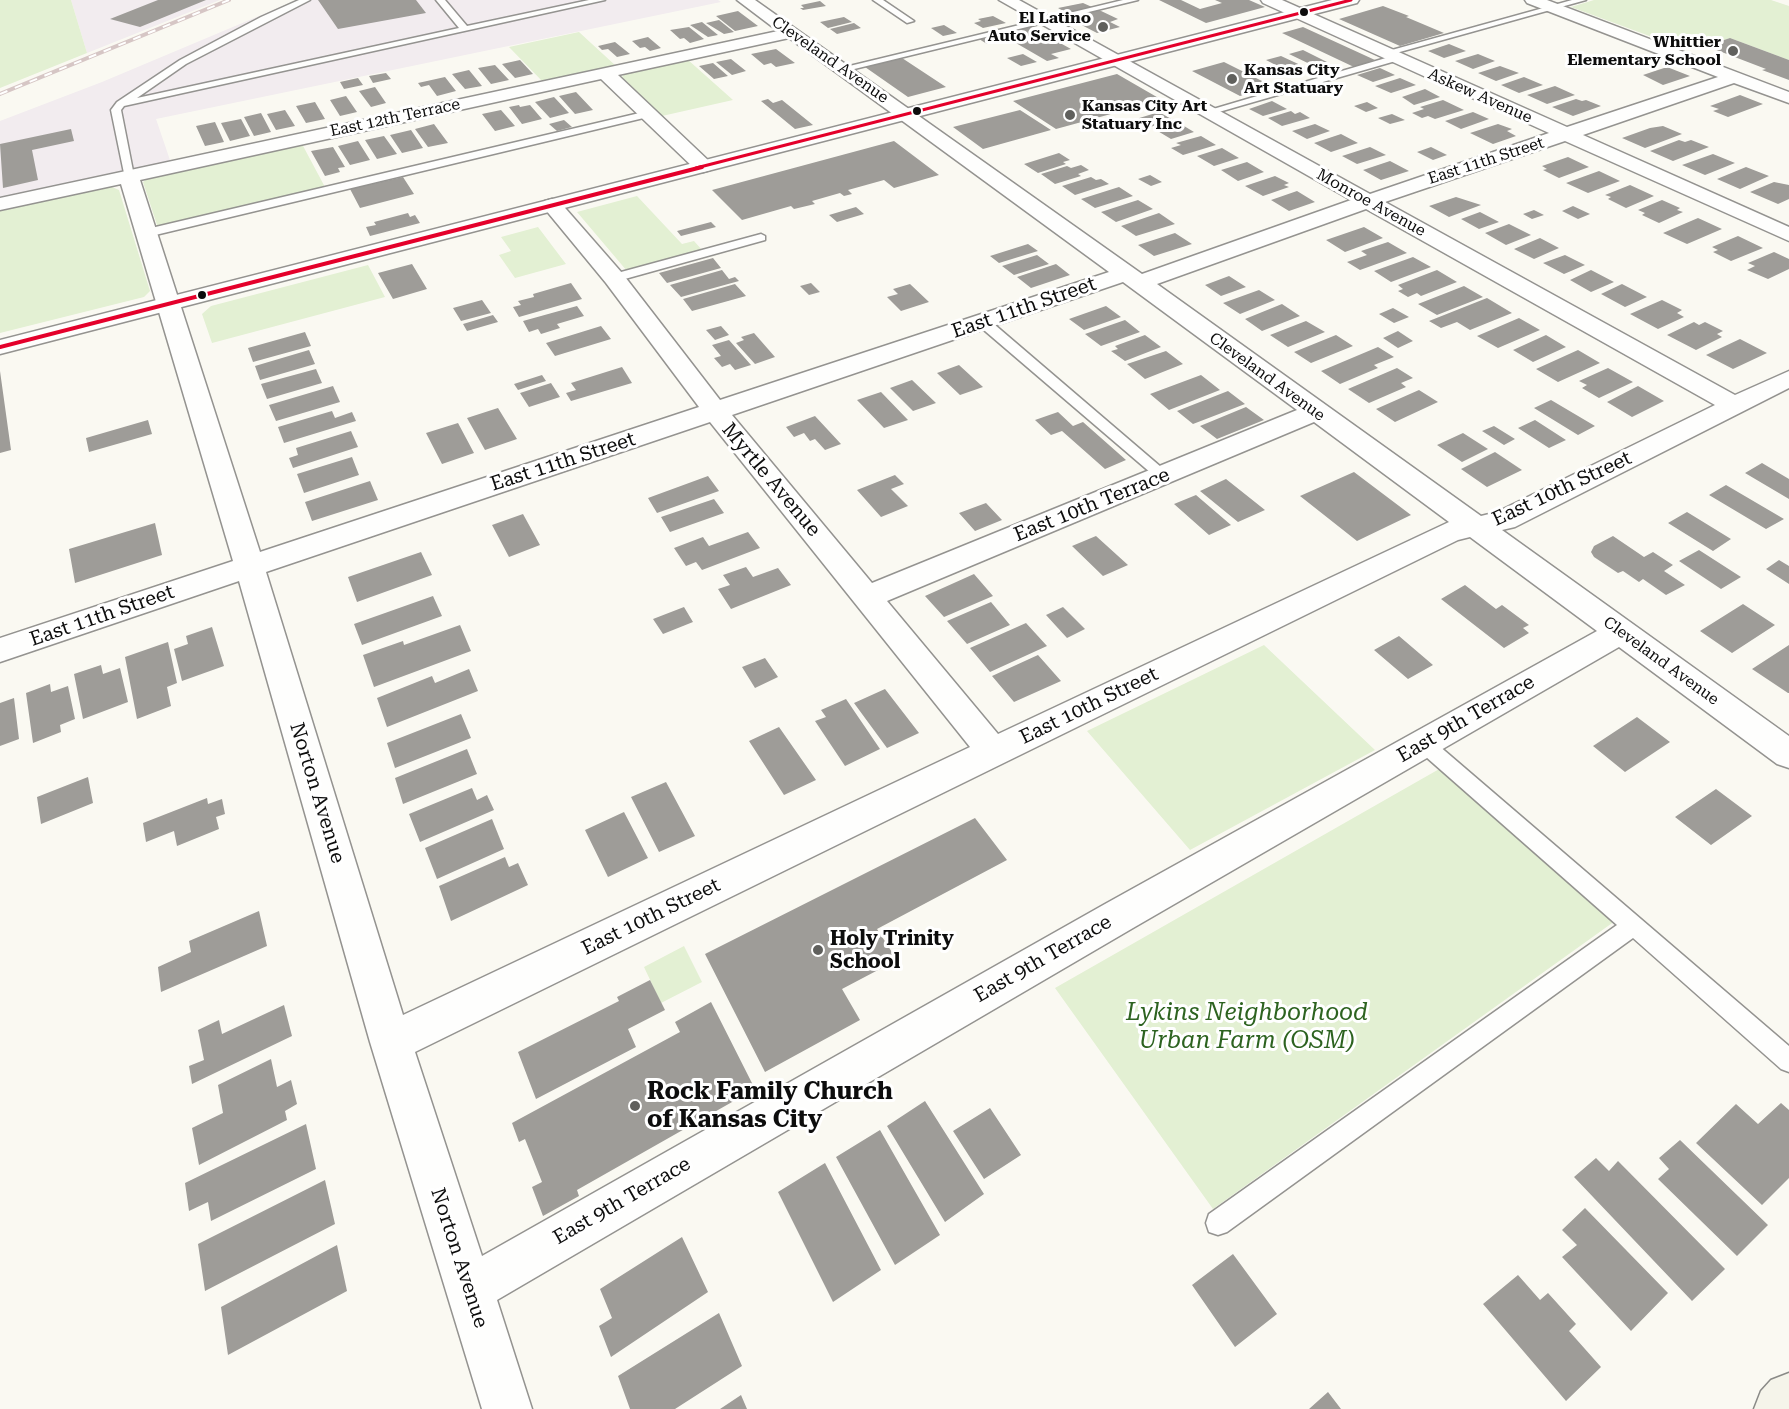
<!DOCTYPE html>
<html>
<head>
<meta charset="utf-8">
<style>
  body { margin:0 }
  canvas { display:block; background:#faf9f2 }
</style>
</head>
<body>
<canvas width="1789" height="1409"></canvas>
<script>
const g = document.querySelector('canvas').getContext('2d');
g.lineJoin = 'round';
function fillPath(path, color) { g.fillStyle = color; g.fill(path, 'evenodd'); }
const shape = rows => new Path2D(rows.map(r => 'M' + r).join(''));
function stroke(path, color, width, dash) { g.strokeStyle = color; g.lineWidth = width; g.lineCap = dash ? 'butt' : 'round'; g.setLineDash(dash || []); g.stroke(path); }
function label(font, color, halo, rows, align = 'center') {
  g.font = font + ' "Roboto Serif",serif'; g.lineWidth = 6; g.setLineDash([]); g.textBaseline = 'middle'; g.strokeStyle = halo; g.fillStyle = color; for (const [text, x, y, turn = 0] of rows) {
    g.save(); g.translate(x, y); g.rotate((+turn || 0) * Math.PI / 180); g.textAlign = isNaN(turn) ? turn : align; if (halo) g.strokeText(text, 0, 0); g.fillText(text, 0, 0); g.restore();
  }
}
const industrial = shape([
  [71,0,220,0,87,53],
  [297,0,718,0,721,2,156,119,171,163,0,200,0,121,102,82]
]);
const green = shape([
  [0,0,71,0,87,53,0,88],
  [1594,0,1771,0,1789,6,1789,60,1730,38,1706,46,1691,45,1682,48,1571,7],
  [579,32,616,66,543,82,509,47],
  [687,59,733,100,662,116,622,77,625,73],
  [302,144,326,189,158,228,143,182,147,179],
  [112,187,119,190,150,291,144,297,0,333,0,210],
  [637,196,682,244,694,241,702,250,627,271,577,212],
  [538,227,566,264,515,278,499,255,511,251,501,237],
  [368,265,385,297,212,343,202,314,211,306],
  [1264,645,1375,750,1190,850,1087,731],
  [1441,768,1615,921,1213,1209,1055,988],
  [684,946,702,982,661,1003,644,967]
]);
const building = shape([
  [158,0,206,0,140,27,110,19],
  [318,0,416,0,426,13,338,29],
  [1159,0,1181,0,1200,9,1222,3,1215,0,1249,0,1265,7,1206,23],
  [820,1,826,6,803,10,800,8,804,8,801,5],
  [1083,3,1092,7,1067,13,1058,8],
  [1383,6,1409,16,1406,17,1444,33,1400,46,1339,19],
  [1099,10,1118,19,1110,22,1120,27,1097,33,1068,18],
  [738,11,758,26,735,31,716,16],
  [993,16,1006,23,983,28,974,23,981,21,978,19],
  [844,17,852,22,828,28,820,22],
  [719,20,734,32,724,34,706,23],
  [702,22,718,35,708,37,690,25],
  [854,23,861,28,837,34,830,29],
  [944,25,957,33,943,36,931,28],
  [689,27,704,39,690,43,684,38,680,39,670,30],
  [1031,27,1071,49,1051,54,1059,58,1047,61,1009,39,987,44,979,39],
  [1303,27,1375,60,1354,67,1282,33],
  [648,37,661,48,650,51,645,47,640,48,632,41],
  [1730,38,1789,60,1789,80,1762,70,1766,69,1706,46],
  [615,42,630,54,617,57,608,49,602,50,598,46],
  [1449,44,1466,51,1444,58,1428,51],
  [776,49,795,63,776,67,771,63,764,65,751,54],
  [1303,50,1329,63,1316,67,1289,54],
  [1023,54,1037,62,1021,66,1007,58],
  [1478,54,1495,61,1473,69,1455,61],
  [1281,56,1309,69,1293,74,1266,60],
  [902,58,946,87,908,97,865,67],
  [731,59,746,71,732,75,716,62],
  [520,60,533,74,515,78,502,64],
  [1224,62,1272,86,1240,96,1192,71],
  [713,63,728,76,714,79,699,66],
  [495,65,509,80,491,84,478,68],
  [1500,66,1519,73,1496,81,1478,73],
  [1667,67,1690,76,1663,85,1643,75],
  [1380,68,1395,75,1373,82,1357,75],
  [469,70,482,86,465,89,452,74],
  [386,73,391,79,373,83,369,76],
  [1117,74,1162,100,1056,129,1013,101],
  [445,77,456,91,437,96,429,85,421,87,418,83],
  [1524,77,1543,85,1519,93,1501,85],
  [358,78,363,85,344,89,340,82],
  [1400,78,1416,85,1391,93,1375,86],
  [1555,86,1575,95,1547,104,1527,95],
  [375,87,386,103,371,107,359,91],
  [1425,89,1440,97,1414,105,1402,97],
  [576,92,593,110,575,114,559,96],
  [1740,95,1763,104,1728,117,1713,111,1719,109,1710,106],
  [346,96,357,112,340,116,330,100],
  [554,97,569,113,550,118,535,102],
  [768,99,773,103,782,100,813,125,795,129,761,101],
  [1576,99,1582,101,1586,100,1601,106,1573,116,1552,107],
  [1443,100,1464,110,1435,119,1428,116,1422,118,1412,113,1424,109,1420,107],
  [1272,101,1287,109,1263,116,1249,109],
  [315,102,325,119,306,123,296,106],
  [1367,102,1378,108,1366,112,1354,106],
  [519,105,520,107,530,105,542,119,522,124,509,107],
  [285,110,295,126,276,130,267,114],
  [501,110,515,126,495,131,482,114],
  [1020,110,1051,130,983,149,953,127],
  [1291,111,1295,114,1300,112,1310,118,1282,126,1268,118],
  [1159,112,1173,120,1150,127,1136,119],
  [1473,112,1489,119,1461,129,1445,121],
  [261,113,271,132,254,136,244,117],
  [1392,114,1405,120,1390,124,1378,118],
  [241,119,250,136,230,141,221,123],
  [564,120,572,127,557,131,549,124],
  [215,122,224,142,205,146,196,126],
  [1179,123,1194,132,1171,139,1156,130],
  [434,124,448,143,428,147,415,129],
  [1315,124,1330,131,1307,139,1292,131],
  [1498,124,1512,129,1507,131,1516,136,1493,144,1470,133],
  [1663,126,1682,134,1645,148,1622,138,1650,128],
  [71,129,74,141,32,150,38,180,3,188,0,144],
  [411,130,423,148,402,153,390,135],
  [1341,134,1358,143,1331,152,1314,143],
  [384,136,397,154,377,159,365,140],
  [1201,136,1216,145,1183,155,1171,148,1181,145,1176,143],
  [1679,140,1685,142,1691,140,1709,147,1673,161,1650,151],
  [358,141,370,160,350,165,338,146],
  [894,141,939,175,894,188,884,180,848,190,852,194,844,196,840,193,812,201,815,204,794,209,791,206,742,220,712,190],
  [333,147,345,167,338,168,340,172,325,176,311,151],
  [1370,147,1386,155,1357,164,1342,156],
  [1431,147,1447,155,1433,160,1417,152],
  [1222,148,1239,158,1214,166,1197,156],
  [1059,153,1070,160,1063,162,1066,164,1038,173,1024,164],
  [1713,154,1735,163,1705,175,1682,165],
  [1568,157,1589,167,1559,178,1543,170,1547,169,1542,166],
  [1390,161,1409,171,1381,180,1363,170],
  [1247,162,1264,172,1238,181,1221,170],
  [1081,165,1089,170,1078,174,1081,176,1055,184,1041,174,1067,166,1071,168],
  [1746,167,1769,176,1740,189,1717,179],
  [1599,171,1620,181,1588,193,1566,183],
  [1150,175,1162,182,1151,186,1138,179],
  [1275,176,1289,183,1284,185,1289,187,1263,196,1245,186],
  [403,177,414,194,360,208,350,189],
  [1091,177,1096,180,1101,179,1109,184,1075,195,1062,186],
  [1774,182,1789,185,1789,199,1778,204,1750,192],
  [1630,185,1654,196,1626,208,1608,199,1611,197,1605,195],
  [1119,187,1133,196,1095,208,1081,199],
  [1297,191,1315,202,1289,211,1271,200],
  [1456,197,1481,205,1449,217,1429,206],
  [1138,200,1153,209,1116,222,1101,212],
  [1662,200,1680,208,1677,210,1683,212,1659,223,1642,215,1645,213,1638,210],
  [1573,206,1590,214,1578,219,1562,211],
  [856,207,864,214,837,222,829,215],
  [1534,210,1544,215,1532,219,1523,214],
  [1480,212,1499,222,1479,229,1461,219],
  [408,213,410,217,415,215,420,223,370,236,366,227,376,225,374,222],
  [1159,213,1175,224,1136,236,1121,226],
  [1698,218,1722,229,1687,244,1663,233],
  [711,222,716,227,681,236,677,231],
  [1509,224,1531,235,1506,245,1485,233],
  [1364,227,1383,238,1345,252,1326,240],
  [1175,233,1192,244,1154,256,1138,245],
  [1738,236,1763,248,1731,261,1713,252,1718,250,1712,247],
  [1540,238,1559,248,1534,259,1514,249],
  [1388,242,1407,253,1360,270,1347,262,1367,255,1361,251],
  [1028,244,1038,251,999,263,990,256],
  [1774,252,1789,259,1789,269,1768,279,1747,270,1755,266,1748,263],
  [1037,255,1049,264,1014,275,1002,266],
  [1565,255,1585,265,1564,274,1543,263],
  [1413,257,1431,267,1391,282,1374,271],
  [713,258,721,268,667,283,659,273],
  [412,264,427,289,393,299,378,273],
  [1056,264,1070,275,1031,288,1017,277],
  [722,270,729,279,735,277,739,281,681,297,670,285],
  [1437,270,1457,282,1421,296,1417,293,1408,297,1398,291,1403,289,1398,285],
  [1591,270,1614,282,1591,292,1570,280],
  [1229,276,1246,287,1221,296,1205,285],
  [571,283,582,299,519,317,513,307,521,305,518,301,534,297,533,294],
  [811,283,820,292,809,295,800,286],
  [735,284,746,296,692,311,683,299],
  [910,284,929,302,901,311,887,297,898,294,893,289],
  [1622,284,1647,297,1625,307,1601,294],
  [1464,286,1483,297,1437,315,1418,304],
  [1259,290,1275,300,1240,314,1223,303],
  [1487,298,1512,313,1470,330,1457,322,1441,328,1429,321],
  [482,300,491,313,461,321,453,308],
  [1662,300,1682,310,1677,313,1684,317,1658,329,1630,314],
  [1282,304,1300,316,1262,331,1245,319],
  [577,306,584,316,557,324,560,328,541,334,538,329,529,332,523,321],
  [1106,306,1121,317,1084,330,1069,319],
  [1393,308,1409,317,1394,323,1379,314],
  [493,315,498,322,467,331,463,324],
  [1519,318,1540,330,1498,348,1477,336],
  [1125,320,1140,332,1101,346,1085,334],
  [1306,321,1325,332,1288,347,1270,335],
  [1694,322,1699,325,1705,322,1723,331,1717,334,1722,337,1696,350,1667,335],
  [601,326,611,339,555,356,546,343],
  [721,326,729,335,715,340,706,330],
  [1398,331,1413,341,1398,348,1383,338],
  [305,332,311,346,253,362,248,348],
  [754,333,775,357,755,364,736,343,744,340,741,337],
  [1145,335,1161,347,1125,361,1111,351,1118,349,1115,346],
  [1336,335,1353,346,1311,363,1294,352],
  [1546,335,1566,347,1533,362,1513,350],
  [1740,339,1767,353,1733,369,1706,355],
  [729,340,751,365,735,370,730,364,722,367,714,358,721,356,712,345],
  [1378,347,1394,357,1374,365,1378,368,1340,384,1321,371],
  [309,350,315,364,260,380,255,366],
  [1578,350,1600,363,1558,382,1536,369],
  [1166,351,1183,364,1145,379,1127,364],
  [959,365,983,387,960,395,937,373],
  [622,367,632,383,571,401,566,393,576,390,571,383],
  [1397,368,1413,378,1401,383,1406,387,1369,403,1348,389],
  [1608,368,1633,382,1599,398,1582,388,1587,385,1579,381],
  [316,369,322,383,267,399,261,384],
  [0,371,11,450,0,453],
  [542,375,546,381,518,390,514,384],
  [1201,375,1220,390,1169,410,1150,394],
  [912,380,936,403,913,411,890,388],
  [551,383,560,397,529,407,520,393],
  [333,386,340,402,276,421,269,405],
  [1638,386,1664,401,1632,417,1607,402],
  [1419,390,1438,402,1395,422,1376,409],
  [1228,391,1245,404,1193,424,1177,411],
  [881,392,908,420,884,428,857,400],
  [1551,400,1595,426,1578,435,1534,408],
  [1246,407,1264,420,1217,439,1200,426],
  [498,408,517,439,485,450,467,418],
  [332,411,335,418,352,412,356,421,284,443,278,427],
  [1058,412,1073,426,1083,422,1126,460,1105,469,1062,431,1051,435,1035,420],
  [815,416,841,444,825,450,815,439,810,441,804,433,794,437,786,427],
  [148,420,152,434,89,452,86,438],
  [1535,420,1566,440,1549,448,1518,428],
  [458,423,474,453,442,464,426,433],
  [1494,426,1515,439,1504,445,1482,431],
  [351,431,358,447,293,468,289,458,298,455,296,448],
  [1463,433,1488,449,1462,462,1437,445],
  [1495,452,1522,470,1487,487,1461,469],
  [352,457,359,475,304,493,297,474],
  [1762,463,1789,479,1789,499,1745,473],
  [1354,472,1411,515,1357,541,1300,496],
  [895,475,904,484,891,489,908,506,881,517,857,490],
  [708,476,719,491,657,513,648,498],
  [1226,479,1265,510,1238,522,1200,491],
  [370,481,378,500,312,521,305,502],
  [1726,485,1784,519,1766,529,1709,495],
  [1196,495,1231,525,1209,535,1174,504],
  [714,499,724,513,670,532,661,517],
  [986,503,1002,520,975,531,959,513],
  [1687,512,1731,539,1713,551,1668,523],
  [523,514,540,545,509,557,492,525],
  [155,523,162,555,75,583,69,549],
  [748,532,760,548,702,570,696,562,686,566,674,548,703,537,709,546],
  [1096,536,1128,565,1103,576,1072,546],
  [1613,536,1644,557,1653,552,1673,565,1664,571,1685,585,1666,595,1643,579,1639,582,1623,571,1618,573,1594,557,1591,552,1594,546],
  [1699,550,1741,577,1721,589,1679,561],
  [421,552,432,575,357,602,348,577],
  [1779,560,1789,566,1789,584,1766,569],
  [746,567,753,577,778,568,791,585,731,609,718,589,730,585,723,575],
  [974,574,993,596,944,617,925,596],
  [1465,585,1496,609,1502,605,1529,625,1523,628,1529,633,1504,648,1441,599],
  [433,596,442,616,362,645,354,624],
  [991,602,1010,625,967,644,947,621],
  [1743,604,1775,625,1732,653,1700,631],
  [684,607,693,622,663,634,653,619],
  [1063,607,1085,629,1067,638,1046,615],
  [1026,623,1047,646,990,672,970,648],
  [460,625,471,651,374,687,363,655,403,641,404,645],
  [212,627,224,666,182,681,174,649,188,644,186,636],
  [1399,636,1433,665,1408,679,1374,650],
  [168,642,177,683,167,687,171,706,137,719,125,657],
  [1789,645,1789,693,1788,693,1752,669],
  [1038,655,1061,681,1014,702,992,676],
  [765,658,778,677,755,688,742,667],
  [101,665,103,674,120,668,128,702,83,719,74,674],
  [469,669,478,691,387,727,377,698,432,676,435,683],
  [50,684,51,692,68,686,75,719,60,725,61,732,33,743,26,693],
  [885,689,919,733,887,748,854,703],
  [14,698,19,739,0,746,0,703],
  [846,699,880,749,845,766,815,721,826,717,821,710],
  [461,714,471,738,395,768,387,743],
  [1637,717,1670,742,1625,772,1593,746],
  [779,727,816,780,784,795,749,741],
  [467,749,477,774,403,804,395,778],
  [88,777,93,803,41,824,37,797],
  [666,782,695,836,659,852,631,797],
  [472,788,477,800,487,795,494,810,420,842,409,814],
  [1716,789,1752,816,1711,845,1675,817],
  [207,798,208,804,222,799,225,814,216,817,219,829,177,846,174,831,146,842,143,823],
  [624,812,648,858,608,877,585,830],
  [975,818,1007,860,877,929,897,960,842,989,860,1020,765,1072,705,954],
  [492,819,504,849,437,879,425,848],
  [505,857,509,867,518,863,528,885,451,921,439,886],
  [259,911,267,946,161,992,158,967,191,952,189,941],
  [650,980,665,1010,628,1029,636,1047,536,1099,518,1052,619,1001,617,997],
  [711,1002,755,1089,577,1190,579,1196,543,1216,532,1187,542,1182,525,1139,519,1142,512,1123,680,1032,675,1022],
  [284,1005,292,1036,192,1084,189,1066,204,1060,198,1030,219,1020,222,1034],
  [271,1059,277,1087,291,1080,297,1104,285,1111,287,1120,199,1165,192,1128,223,1113,218,1085],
  [925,1101,984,1194,945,1222,887,1126],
  [1781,1103,1789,1110,1789,1178,1762,1205,1696,1143,1736,1104,1758,1124],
  [990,1108,1021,1155,984,1179,953,1131],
  [306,1124,316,1169,211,1221,208,1202,189,1211,185,1183],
  [880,1130,940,1235,895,1265,836,1157],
  [1680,1140,1768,1225,1737,1256,1658,1179,1669,1169,1659,1158],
  [1596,1158,1609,1171,1618,1161,1725,1269,1692,1301,1574,1177],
  [825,1163,881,1270,833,1302,778,1192],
  [325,1180,335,1224,205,1291,198,1244],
  [1585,1208,1668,1293,1631,1331,1562,1257,1577,1245,1562,1230],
  [682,1237,708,1292,611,1357,599,1326,612,1318,600,1289],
  [337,1245,347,1291,228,1355,221,1307],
  [1233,1254,1277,1314,1235,1347,1192,1285],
  [1518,1275,1540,1300,1548,1293,1576,1324,1569,1331,1601,1367,1566,1401,1483,1304],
  [719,1313,742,1366,675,1409,630,1409,618,1376],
  [1328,1392,1341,1409,1309,1409],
  [741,1395,747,1409,720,1409]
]);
const service = shape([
  [299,0,310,0,186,64,137,98,459,28,436,0,445,0,467,26,589,0,605,0,124,106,121,110,134,176,133,178,125,178,111,110,117,102,180,60,261,17,299,0],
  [873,0,883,0,914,21,907,23,873,0],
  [1123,0,1138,0,842,72,837,69,1123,0],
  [1572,0,1586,0,1389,55,1381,53,1572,0],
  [1396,55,1401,58,1399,60,1212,114,1203,112,1396,55],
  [648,111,652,112,652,116,147,237,141,233,147,229,648,111],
  [761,234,765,236,765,240,614,282,608,278,610,275,761,234],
  [983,318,988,319,1168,473,1170,476,1168,479,1158,479,978,325,977,322,983,318],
  [1424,737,1431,739,1789,1046,1789,1072,1781,1069,1633,938,1227,1232,1218,1235,1209,1232,1206,1223,1209,1214,1617,925,1417,749,1415,744,1417,739,1424,737]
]);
const minor = shape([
  [737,0,755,0,1142,274,1351,200,999,0,1019,0,1370,194,1549,133,1263,3,1261,0,1282,0,1567,127,1718,77,1527,3,1525,0,1547,0,1789,92,1789,103,1734,83,1583,135,1789,227,1789,241,1565,141,1385,202,1735,395,1789,371,1789,388,1515,527,1502,530,1789,736,1789,768,1777,764,1619,647,1133,928,497,1300,532,1409,482,1409,370,1042,239,581,0,662,0,638,233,561,121,184,0,210,0,198,778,31,737,0],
  [789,38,1109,272,720,400,622,273,559,201,552,199,545,201,542,205,545,209,606,283,699,407,260,552,140,180,601,79,696,170,703,172,710,170,713,166,710,162,618,75,789,38],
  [1366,209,1715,405,1497,512,1481,516,1157,284,1366,209],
  [1123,282,1297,410,872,583,732,415,1123,282],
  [710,422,970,747,403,1015,266,572,710,422],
  [1314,422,1449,522,998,734,887,601,1314,422],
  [1470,537,1597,631,1105,904,482,1256,415,1052,1458,540,1470,537]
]);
const tertiary = shape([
  [1332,0,1359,0,1357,3,0,354,0,340,1332,0]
]);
const secondary = shape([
  [1789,1373,1789,1409,1754,1409,1761,1391,1771,1380,1789,1373]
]);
const rail = shape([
  [0,94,229,0]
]);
const bus1Far1 = shape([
  [696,168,1351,0]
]);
const bus1 = shape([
  [0,347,702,167]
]);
const markers = [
  [1304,12,5,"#0d0d0d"],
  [1103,27,6,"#60605d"],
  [1733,51,6,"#60605d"],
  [1232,79,6,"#60605d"],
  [917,111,5,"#0d0d0d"],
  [1070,115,6,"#60605d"],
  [202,295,5,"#0d0d0d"],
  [818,950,6,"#60605d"],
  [635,1106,6,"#60605d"]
];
const farPoinames = [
  ["El Latino",1091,18],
  ["Auto Service",1091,36],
  ["Whittier",1721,42],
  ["Elementary School",1721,60],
  ["Kansas City",1244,70,"left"],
  ["Art Statuary",1244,88,"left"],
  ["Kansas City Art",1082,106,"left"],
  ["Statuary Inc",1082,124,"left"]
];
const farStreetnames = [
  ["Cleveland Avenue",830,60,35],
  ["Askew Avenue",1480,96,24],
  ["East 12th Terrace",395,118,-12],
  ["East 11th Street",1486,161,-18],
  ["Monroe Avenue",1371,203,29],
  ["Cleveland Avenue",1267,377,36],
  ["Cleveland Avenue",1661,661,36]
];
const streetNames = [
  ["East 11th Street",1024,308,-19],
  ["East 11th Street",563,462,-18],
  ["Myrtle Avenue",771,480,50],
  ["East 10th Street",1562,489,-25],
  ["East 10th Terrace",1092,505,-22],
  ["East 11th Street",102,616,-19],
  ["East 10th Street",1089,706,-26],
  ["East 9th Terrace",1466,719,-30],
  ["Norton Avenue",317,793,73],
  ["East 10th Street",651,917,-26],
  ["East 9th Terrace",1043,959,-30],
  ["East 9th Terrace",622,1201,-30],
  ["Norton Avenue",459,1258,72]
];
const poiNames = [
  ["Holy Trinity",830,939],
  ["School",830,962]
];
const nearParknames = [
  ["Lykins Neighborhood",1247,1013],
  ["Urban Farm (OSM)",1247,1041]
];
const nearPoinames = [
  ["Rock Family Church",647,1092],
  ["of Kansas City",647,1120]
];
fillPath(industrial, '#f2ecef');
fillPath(green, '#e3f0d3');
fillPath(building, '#9e9c98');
stroke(service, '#949390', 3);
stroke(minor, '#949390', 3);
stroke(tertiary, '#949390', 3);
stroke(secondary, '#8a8a87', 3);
fillPath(service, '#fefefd');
fillPath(minor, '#fefefd');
fillPath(tertiary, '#fefefd');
fillPath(secondary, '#f5f4ea');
stroke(rail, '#d6c6c5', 4);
stroke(rail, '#fff', 2, [8]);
stroke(bus1Far1, '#e4002b', 3);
stroke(bus1, '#e4002b', 4);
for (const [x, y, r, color] of markers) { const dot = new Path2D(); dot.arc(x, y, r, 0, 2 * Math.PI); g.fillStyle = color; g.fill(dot); stroke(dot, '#fff', 2); }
label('bold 16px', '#0d0d0d', '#fff', farPoinames, 'right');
label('16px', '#0d0d0d', '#fff', farStreetnames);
label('20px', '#0d0d0d', '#fff', streetNames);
label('bold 20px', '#0d0d0d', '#fff', poiNames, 'left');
label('italic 24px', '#2d6320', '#fff', nearParknames);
label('bold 24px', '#0d0d0d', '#fff', nearPoinames, 'left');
</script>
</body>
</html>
